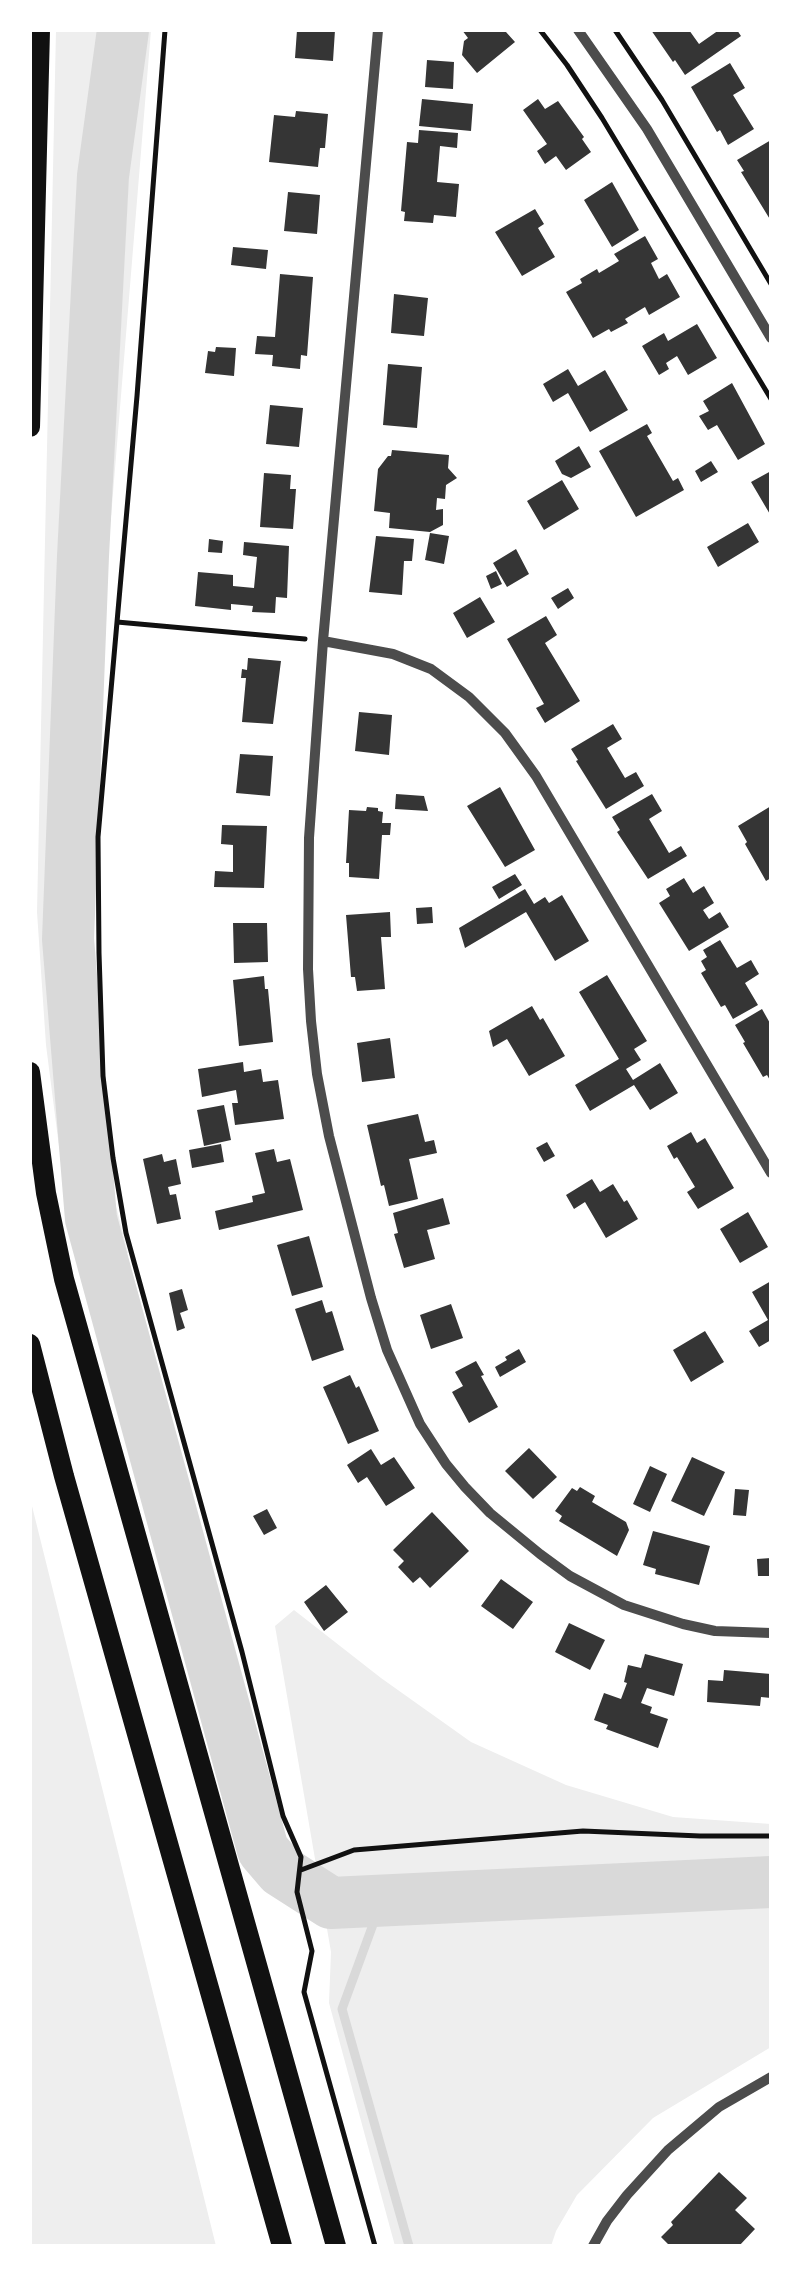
<!DOCTYPE html>
<html>
<head>
<meta charset="utf-8">
<style>
  body { margin:0 }
  #map { position:relative; width:801px; height:2276px; overflow:hidden; background:#fff; font-family:"Nunito Sans",sans-serif }
  canvas { display:block }
  .frame { position:absolute; inset:0; border:32px solid #fff; pointer-events:none }
</style>
</head>
<body>
<div id="map">
<canvas width="801" height="2276"></canvas>
<div class="frame"></div>
</div>
<script>
const g = document.querySelector('canvas').getContext('2d');
g.lineJoin = 'round';
function fillPath(path, color) { g.fillStyle = color; g.fill(path, 'evenodd'); }
const shape = rows => new Path2D(rows.map(r => 'M' + r).join(''));
function stroke(path, color, width, dash) { g.strokeStyle = color; g.lineWidth = width; g.lineCap = dash ? 'butt' : 'round'; g.setLineDash(dash || []); g.stroke(path); }
const green = shape([
  [56,30,151,30,97,688,87,1035,93,1116,128,1253,84,1273,62,1170,46,1045,37,912],
  [30,1498,216,2246,30,2246],
  [294,1610,381,1678,471,1742,566,1785,673,1817,771,1824,771,2047,653,2118,577,2195,556,2231,551,2246,395,2246,329,2003,331,1952,275,1626]
]);
const stream = shape([
  [382,1900,342,2009,409,2246]
]);
const river = shape([
  [123,30,103,176,83,556,68,939,91,1219,263,1850,281,1871,331,1903,771,1882]
]);
const building = shape([
  [297,30,335,30,333,61,295,58],
  [462,30,506,32,515,42,477,73,462,55,464,41,468,38],
  [651,30,689,30,699,44,719,30,737,30,741,36,685,75,675,60,673,62],
  [427,60,454,62,453,89,425,87],
  [730,63,745,88,733,95,754,129,728,145,720,130,717,132,691,87],
  [422,99,473,104,471,131,419,126],
  [538,99,545,109,558,101,584,137,582,139,591,152,566,170,556,156,545,164,537,151,547,144,523,110],
  [296,111,328,114,325,148,320,148,318,167,269,162,274,115,295,117],
  [419,130,458,133,457,148,440,146,437,182,459,184,456,217,434,215,433,223,404,221,405,212,401,211,407,142,418,143],
  [771,140,771,221,741,172,744,171,737,160],
  [612,182,639,230,612,247,584,200],
  [288,192,320,195,317,234,284,231],
  [535,209,544,224,538,228,555,257,522,276,495,232],
  [645,236,658,259,651,263,659,279,667,274,680,297,649,315,645,307,625,319,628,323,611,332,609,329,593,338,566,292,582,283,580,279,597,269,599,273,619,261,614,254],
  [233,247,268,250,266,269,231,265],
  [280,274,313,277,307,356,301,355,300,369,272,366,273,355,255,354,257,336,275,337],
  [394,294,428,298,424,336,391,333],
  [697,324,717,358,688,375,677,356,666,363,669,369,659,375,642,346,664,333,668,341],
  [216,347,236,348,234,376,205,373,208,351,215,352],
  [388,364,422,367,417,428,383,425],
  [568,369,578,386,605,370,628,410,590,432,568,393,553,402,543,384],
  [732,383,765,444,738,460,717,425,708,430,699,416,709,411,703,401],
  [270,405,303,408,299,447,266,444],
  [647,424,652,433,647,436,673,481,678,478,684,490,636,517,599,451],
  [579,446,591,467,571,478,562,474,555,461],
  [392,450,449,455,448,468,457,478,446,485,445,499,437,498,436,510,443,509,443,525,430,532,389,528,390,513,374,511,378,469,388,456,391,456],
  [711,461,718,472,701,482,695,471],
  [771,471,771,516,751,482],
  [264,473,291,475,290,489,296,489,293,529,260,527],
  [562,480,579,509,544,530,527,501],
  [748,523,759,542,718,567,707,547],
  [430,533,449,536,444,564,425,560],
  [376,536,414,539,412,561,404,561,402,595,369,592],
  [209,539,223,541,222,553,208,552],
  [244,542,289,546,287,598,276,597,275,613,252,612,253,606,231,604,231,610,195,606,198,572,233,575,233,586,254,588,257,557,243,555],
  [516,549,529,574,507,587,493,563],
  [496,571,502,584,491,589,486,576],
  [568,588,574,598,558,609,551,598],
  [480,597,495,622,467,638,453,613],
  [546,616,557,635,545,643,580,701,545,723,536,708,544,704,507,639],
  [248,658,281,661,273,724,242,722,246,678,241,678,242,669,247,670],
  [359,712,392,715,389,755,355,751],
  [613,724,622,739,607,748,625,778,636,772,644,786,606,809,576,761,578,760,571,749],
  [240,754,273,756,270,796,236,793],
  [500,787,535,850,505,867,467,806],
  [396,794,424,796,428,811,395,809],
  [652,794,662,811,649,819,669,853,681,846,687,856,648,879,617,832,620,830,612,817],
  [771,806,771,878,766,881,745,844,747,842,738,826],
  [367,807,378,808,378,811,383,812,382,823,391,823,390,835,382,835,379,879,349,877,349,863,346,863,349,810,366,811],
  [222,825,267,826,264,888,214,887,215,871,233,872,233,845,221,844],
  [515,874,522,885,499,899,492,887],
  [684,878,693,893,704,886,714,903,703,910,709,919,720,912,729,927,689,951,659,903,670,896,666,889],
  [525,889,534,904,545,897,549,903,562,895,589,941,555,961,526,912,465,948,459,928],
  [432,907,433,923,417,924,416,908],
  [390,912,391,937,381,937,385,989,357,991,355,977,351,977,346,915],
  [233,923,267,923,268,962,234,963],
  [720,940,737,968,751,960,759,974,745,983,758,1005,733,1019,725,1005,721,1007,701,973,706,970,701,961,707,957,703,950],
  [607,975,647,1041,634,1049,641,1060,626,1069,633,1080,660,1063,678,1093,650,1110,634,1085,590,1111,575,1085,619,1059,579,992],
  [264,976,265,989,268,989,273,1042,239,1046,233,980],
  [532,1006,540,1020,543,1018,565,1056,529,1076,507,1039,493,1047,489,1031],
  [762,1009,771,1025,771,1082,767,1075,763,1077,743,1043,745,1042,735,1025],
  [390,1038,395,1078,362,1082,357,1043],
  [243,1062,244,1072,261,1069,263,1082,278,1080,284,1119,235,1125,232,1103,238,1103,236,1090,202,1097,198,1069],
  [224,1105,231,1140,204,1146,197,1110],
  [418,1114,425,1142,434,1140,437,1153,409,1159,418,1199,389,1206,384,1185,381,1186,367,1125],
  [691,1132,697,1143,705,1138,734,1188,698,1209,687,1192,695,1187,677,1157,674,1159,667,1146],
  [547,1142,555,1156,544,1162,536,1148],
  [221,1144,224,1162,192,1168,189,1150],
  [274,1149,277,1162,290,1159,303,1210,219,1230,215,1211,253,1202,252,1196,265,1193,255,1153],
  [162,1154,164,1162,176,1159,181,1184,168,1187,170,1195,176,1194,181,1219,157,1224,143,1159],
  [592,1179,600,1192,613,1184,624,1202,627,1200,638,1219,606,1238,585,1202,574,1209,566,1195],
  [443,1198,450,1224,427,1230,435,1259,404,1268,394,1234,398,1233,393,1213],
  [748,1212,768,1247,740,1263,720,1229],
  [309,1236,323,1287,292,1296,277,1245],
  [771,1281,771,1340,759,1347,749,1331,768,1320,752,1292],
  [182,1289,188,1310,180,1313,185,1328,177,1331,169,1293],
  [322,1300,326,1313,332,1311,344,1350,312,1361,295,1309],
  [451,1304,463,1338,431,1349,420,1315],
  [705,1331,724,1362,691,1382,673,1350],
  [519,1349,526,1362,500,1377,495,1367,507,1360,505,1357],
  [476,1361,484,1375,481,1376,498,1407,469,1423,452,1392,463,1386,455,1372],
  [350,1375,356,1388,359,1386,379,1431,348,1444,323,1387],
  [529,1448,557,1477,533,1499,505,1471],
  [371,1449,381,1465,394,1457,415,1488,386,1506,367,1477,358,1483,347,1465],
  [692,1457,725,1472,704,1516,671,1501],
  [650,1466,667,1474,650,1512,633,1504],
  [580,1487,595,1496,592,1502,626,1522,629,1530,617,1556,559,1521,562,1516,555,1511,572,1488,577,1491],
  [735,1489,749,1490,746,1516,733,1515],
  [267,1509,277,1528,264,1535,253,1516],
  [432,1512,469,1551,430,1588,420,1577,413,1583,398,1567,404,1561,393,1550],
  [653,1531,710,1546,699,1585,655,1574,656,1569,643,1565],
  [771,1558,771,1576,758,1576,757,1559],
  [501,1579,533,1602,513,1629,481,1606],
  [326,1585,348,1612,324,1631,304,1602],
  [569,1623,605,1640,590,1670,555,1652],
  [645,1654,683,1664,674,1696,647,1688,641,1703,652,1707,650,1713,668,1719,658,1748,606,1729,608,1725,594,1720,604,1693,621,1699,627,1683,624,1682,628,1665,641,1668],
  [724,1670,771,1674,771,1698,761,1697,760,1706,707,1702,708,1680,723,1681],
  [719,2172,747,2198,735,2210,755,2229,739,2246,670,2246,661,2237,673,2225,671,2222]
]);
const path = shape([
  [165,30,137,396,98,837,99,953,103,1076,113,1158,126,1233,242,1652,283,1816,301,1857,297,1892,312,1951,304,1992,375,2246],
  [540,30,567,65,602,118,771,399],
  [615,30,662,100,771,284],
  [117,622,305,639],
  [301,1870,354,1850,583,1831,700,1836,771,1836]
]);
const minor = shape([
  [378,30,323,641,309,838,308,969,311,1021,317,1074,329,1136,371,1298,387,1350,420,1424,446,1464,465,1487,490,1513,540,1554,570,1576,624,1605,683,1624,715,1631,771,1633],
  [578,30,647,129,771,338],
  [323,641,393,654,431,669,469,697,505,733,536,776,771,1173],
  [593,2246,607,2221,627,2195,668,2150,719,2107,771,2077]
]);
const secondary = shape([
  [30,427,40,30],
  [30,1072,46,1193,64,1279,336,2246],
  [30,1344,64,1476,282,2246]
]);
fillPath(green, '#eee');
stroke(stream, '#d9d9d9', 9);
stroke(river, '#d9d9d9', 52);
fillPath(building, '#353535');
stroke(path, '#111', 5);
stroke(minor, '#4c4c4c', 10);
stroke(secondary, '#111', 20);
</script>
</body>
</html>
